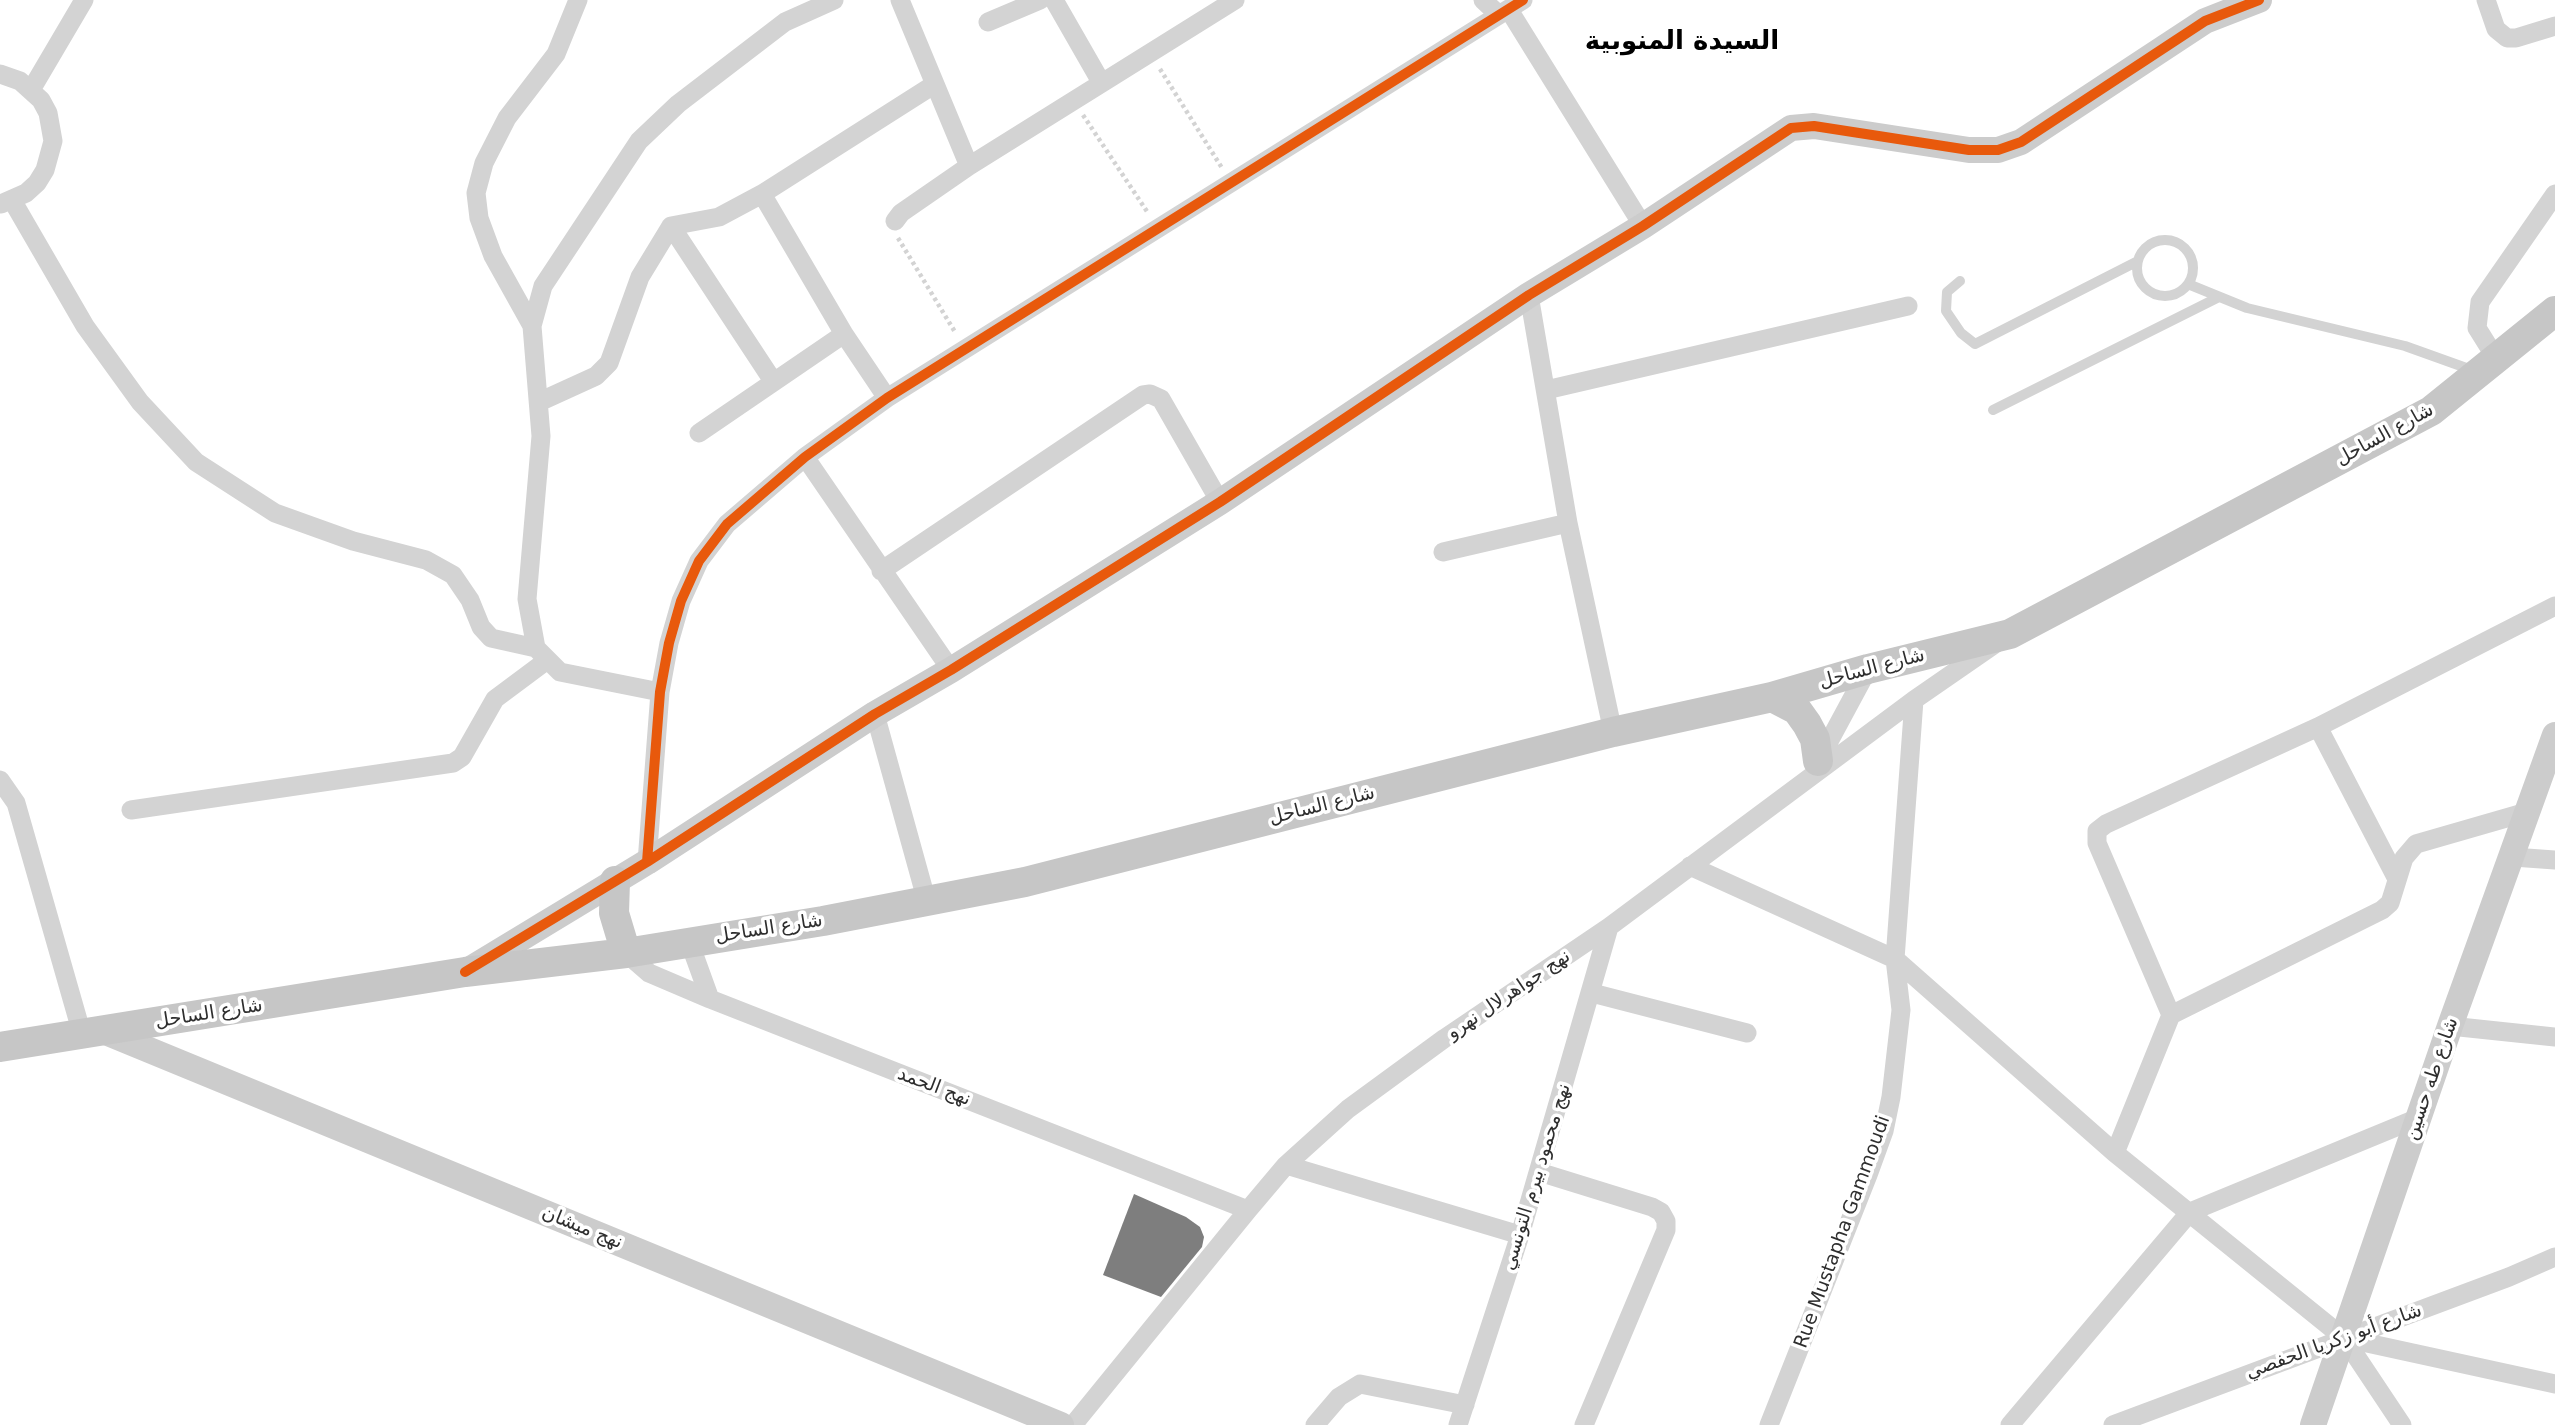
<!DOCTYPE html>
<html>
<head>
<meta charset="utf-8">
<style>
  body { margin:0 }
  canvas { display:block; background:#fff }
</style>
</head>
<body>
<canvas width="2555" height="1425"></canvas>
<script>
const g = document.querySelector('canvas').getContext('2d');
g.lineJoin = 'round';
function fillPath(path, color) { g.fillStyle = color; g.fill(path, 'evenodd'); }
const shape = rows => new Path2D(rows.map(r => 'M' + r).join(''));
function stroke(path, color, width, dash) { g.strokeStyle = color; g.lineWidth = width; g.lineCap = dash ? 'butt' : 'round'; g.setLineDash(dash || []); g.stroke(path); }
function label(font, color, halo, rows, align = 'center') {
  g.font = font + ' "DejaVu Sans",Cairo,sans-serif'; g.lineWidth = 7; g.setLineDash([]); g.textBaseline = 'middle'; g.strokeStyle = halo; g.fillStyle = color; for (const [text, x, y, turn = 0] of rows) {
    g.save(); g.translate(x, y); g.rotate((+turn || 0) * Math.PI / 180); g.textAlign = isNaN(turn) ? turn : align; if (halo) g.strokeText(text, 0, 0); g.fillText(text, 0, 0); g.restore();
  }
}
const building = shape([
  [1134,1194,1186,1217,1200,1227,1204,1237,1202,1247,1161,1297,1103,1275]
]);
const path = shape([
  [1160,69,1222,168],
  [1083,115,1148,213],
  [898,238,955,332]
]);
const lane = shape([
  '2137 268a28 28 0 1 1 56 0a28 28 0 1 1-56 0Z',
  [1960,281,1947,292,1946,311,1961,333,1975,344,2138,261],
  [2188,284,2247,308,2405,346,2472,370],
  [1993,410,2217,298]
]);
const street = shape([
  [900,0,969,166],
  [1054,0,1101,82],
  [1483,0,1499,15],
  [2486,0,2496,29,2507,38,2516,38,2555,26],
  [1509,10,1643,226],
  [988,22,1040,0],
  [0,74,20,81,41,100,48,113,53,141,45,170,37,183,26,193,1,204],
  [31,90,84,0],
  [762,194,844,334,887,398],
  [12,200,85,326,140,402,196,462,275,513,353,541,426,560,453,575,470,600,481,627,491,638,536,648],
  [895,221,901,213,969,166,1235,0],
  [671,226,773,381],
  [1529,295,1568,523,1613,732],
  [532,326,493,256,479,218,476,193,484,163,507,118,556,54,578,0],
  [2497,360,2477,328,2480,302,2555,194],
  [1546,390,1908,306],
  [539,402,596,376,609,363,640,277,671,226,719,217,762,194,935,84],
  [699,433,844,334],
  [805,457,951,670],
  [1443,552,1568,523],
  [881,571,1143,395,1150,394,1161,399,1220,502],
  [660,692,560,672,536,648,527,599,541,436,532,326,543,286,639,141,678,104,785,22,834,0],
  [875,714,927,902],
  [2318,727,2397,879],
  [1819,760,1868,669],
  [0,780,16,803,82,1034],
  [131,810,453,763,462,757,495,699,546,661],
  [2513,857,2555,860],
  [647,862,660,692,669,643,681,601,699,561,727,524,805,457,887,398,1523,0],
  [1690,866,1895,959,2115,1153,2344,1338,2402,1425],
  [689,941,710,999],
  [626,953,649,973,710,999,1248,1210],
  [1592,993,1747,1033],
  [2171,1015,2382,910,2390,903,2404,858,2416,844,2527,812],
  [2450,1026,2555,1037],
  [2115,1153,2171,1015,2097,843,2097,831,2106,824,2318,727,2555,606],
  [1286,1165,1520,1235],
  [1539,1172,1652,1207,1661,1212,1666,1221,1666,1230,1584,1425],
  [2344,1338,2555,1384],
  [1073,1425,1248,1210,1286,1165,1348,1109,1445,1038,1609,927,1914,700,1995,644],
  [1315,1425,1339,1397,1360,1384,1465,1405],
  [1458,1425,1520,1235,1609,927],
  [1769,1425,1868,1175,1884,1131,1891,1097,1901,1010,1895,959,1914,700],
  [2010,1425,2190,1212,2418,1118],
  [2113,1425,2509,1277,2555,1257]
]);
const secondary = shape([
  [467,971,647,862,875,714,951,670,1220,502,1529,295,1643,226,1791,128,1814,126,1969,150,1998,150,2021,142,2205,21,2259,0],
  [103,1031,1061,1425],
  [2313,1425,2450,1026,2555,735]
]);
const primary = shape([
  [1772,697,1797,710,1807,724,1815,739,1818,761],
  [615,881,614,913,626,953],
  [0,1047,465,972,626,953,823,921,1025,882,1613,732,1772,697,1868,669,2010,634,2431,411,2555,311]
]);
const cycleway = shape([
  [647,862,660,692,669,643,681,601,699,561,727,524,805,457,887,398,1523,0],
  [465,972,647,862,875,714,951,670,1220,502,1529,295,1643,226,1791,128,1814,126,1969,150,1998,150,2021,142,2205,21,2259,0]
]);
const streetNames = [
  ["شارع الساحل",2385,435,-29],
  ["شارع الساحل",1872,669,-15],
  ["شارع الساحل",1322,806,-14],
  ["شارع الساحل",769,929,-9],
  ["نهج جواهرلال نهرو",1509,995,-34],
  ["شارع الساحل",209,1014,-9],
  ["شارع طه حسين",2432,1079,-71],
  ["نهج الحمد",934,1087,21],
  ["نهج محمود بيرم التونسي",1537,1177,-73],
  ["نهج ميشان",582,1228,22],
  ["Rue Mustapha Gammoudi",1843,1232,-70],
  ["شارع أبو زكريا الحفصي",2334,1342,-20]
];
const districtNames = [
  ["السيدة المنوبية",1682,42]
];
fillPath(building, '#7e7e7e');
stroke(path, '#d3d3d3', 4.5, [3.5, 3.5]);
stroke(lane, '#d3d3d3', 10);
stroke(street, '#d3d3d3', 19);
stroke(secondary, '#ccc', 26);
stroke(primary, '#c6c6c6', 30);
stroke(cycleway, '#e8590c', 10);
label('19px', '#2e2e2e', '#fff', streetNames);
label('bold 26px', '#000', '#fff', districtNames);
</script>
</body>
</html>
